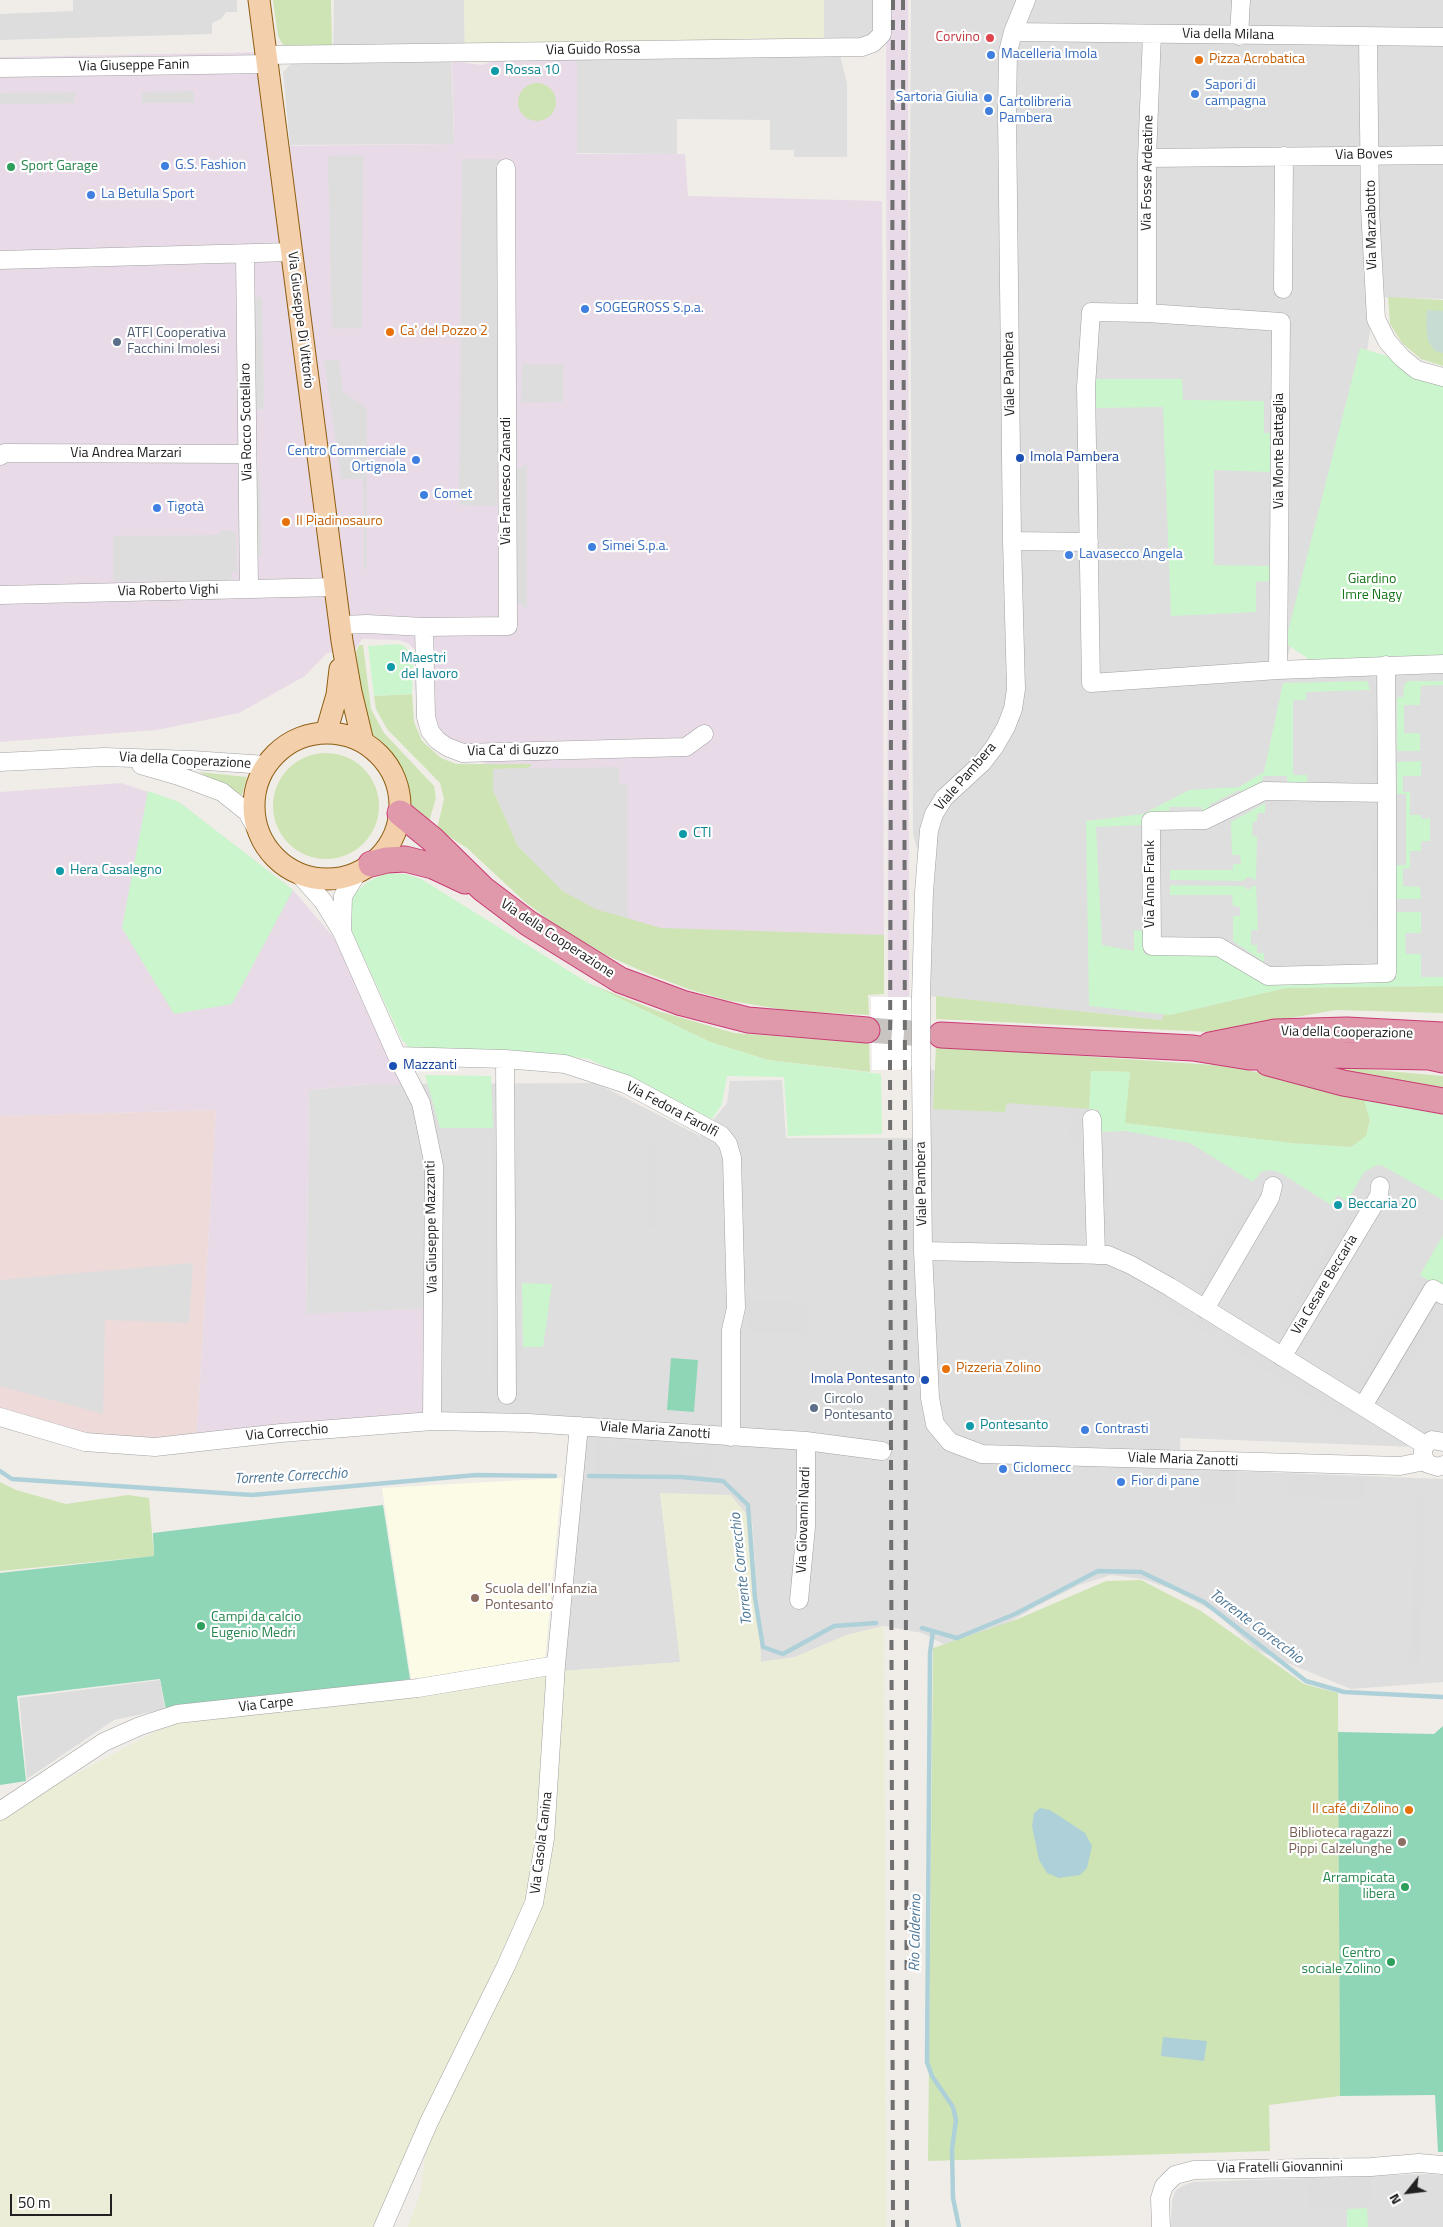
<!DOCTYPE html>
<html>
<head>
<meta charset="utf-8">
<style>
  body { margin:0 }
  #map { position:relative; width:1443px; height:2227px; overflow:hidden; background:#f0ede9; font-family:"Titillium Web",sans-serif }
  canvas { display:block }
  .north { position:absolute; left:1383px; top:2167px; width:50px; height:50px; -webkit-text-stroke:4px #fff; paint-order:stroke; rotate:241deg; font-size:14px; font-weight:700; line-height:20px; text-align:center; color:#212121 }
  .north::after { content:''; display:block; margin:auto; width:18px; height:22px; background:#212121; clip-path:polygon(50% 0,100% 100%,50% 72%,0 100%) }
  .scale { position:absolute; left:10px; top:2194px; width:102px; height:22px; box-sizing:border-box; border:2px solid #212121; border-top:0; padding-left:6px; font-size:15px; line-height:18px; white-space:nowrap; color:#212121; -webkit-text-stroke:4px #fff; paint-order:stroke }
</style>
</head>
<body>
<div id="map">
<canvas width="1443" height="2227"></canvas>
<div class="north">N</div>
<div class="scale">50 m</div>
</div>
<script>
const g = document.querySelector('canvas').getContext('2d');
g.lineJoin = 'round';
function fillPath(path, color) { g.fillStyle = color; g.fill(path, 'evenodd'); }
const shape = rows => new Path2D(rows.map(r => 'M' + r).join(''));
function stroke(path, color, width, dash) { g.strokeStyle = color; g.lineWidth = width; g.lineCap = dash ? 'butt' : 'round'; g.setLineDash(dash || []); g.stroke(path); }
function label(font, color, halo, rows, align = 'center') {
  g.font = font + ' "Titillium Web",sans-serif'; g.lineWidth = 4.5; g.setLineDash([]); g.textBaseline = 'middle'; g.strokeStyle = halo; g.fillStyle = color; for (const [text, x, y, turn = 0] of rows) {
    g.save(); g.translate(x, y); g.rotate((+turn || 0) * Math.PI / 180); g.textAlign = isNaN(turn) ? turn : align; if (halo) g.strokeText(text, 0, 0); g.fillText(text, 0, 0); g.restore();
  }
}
const residential = shape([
  [334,0,464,0,465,50,451,49,454,144,290,145,283,72,294,61,333,60],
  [824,0,879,0,874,37,837,43,847,83,847,157,794,157,794,150,770,150,770,120,677,119,677,154,577,153,577,57,824,52],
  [911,0,1443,0,1443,299,1374,297,1368,346,1284,671,1443,669,1443,988,1163,1020,929,996,927,886,913,834,910,191],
  [930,1070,1130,1072,1125,1123,1291,1143,1366,1136,1427,1190,1443,1200,1443,1448,1180,1438,1181,1469,1443,1479,1443,1682,1351,1689,1256,1650,1215,1612,1171,1589,1142,1579,1111,1575,1079,1585,1037,1606,973,1644,951,1648,922,1633,884,1626,847,1635,795,1657,761,1662,752,1521,660,1493,681,1662,564,1671,580,1432,430,1425,306,1315,309,1090,370,1084,596,1083,700,1136,727,1103,730,1081,782,1080,786,1138,927,1138],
  [1427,2174,1443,2175,1443,2227,1171,2227,1172,2200,1176,2190,1184,2185,1193,2182]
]);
const commercial = shape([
  [216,1110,196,1448,145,1452,0,1407,0,1116]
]);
const industrial = shape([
  [886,0,908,0,909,1005,888,1005],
  [265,52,277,146,454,144,452,61,482,65,501,59,577,58,577,154,685,154,688,196,882,201,884,935,661,939,582,904,539,873,510,829,483,761,461,760,444,756,425,740,417,723,415,685,417,662,415,650,408,643,398,640,362,639,354,651,327,653,305,676,239,713,157,730,0,742,0,57],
  [121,783,179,802,293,890,335,939,380,1022,410,1085,370,1084,309,1090,306,1314,435,1308,430,1425,196,1448,216,1110,0,1116,0,792]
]);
const education = shape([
  [562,1478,545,1660,412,1684,382,1488]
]);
const farmland = shape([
  [464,0,824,0,824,44,465,50],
  [660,1493,731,1495,752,1521,761,1662,795,1657,847,1635,884,1626,886,2227,408,2227,421,2191,429,2124,383,2227,0,2227,0,1814,170,1724,564,1671,680,1662]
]);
const grass = shape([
  [273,0,331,0,332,49,300,49,283,45,278,36],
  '518 102a19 19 0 1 1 38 0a19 19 0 1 1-38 0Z',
  [1388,297,1443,300,1443,366,1421,359,1402,343,1390,324],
  [359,645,363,645,371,709,384,733,434,786,436,798,429,822,412,808,402,773,395,759,383,745,372,735,363,715,356,652],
  [412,694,414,722,422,741,441,758,456,764,533,764,528,768,493,769,493,790,518,846,563,891,596,909,661,928,884,935,884,994,868,995,869,1015,791,1011,726,1000,688,989,644,972,606,955,561,929,525,902,467,848,437,829,444,799,440,783,387,729,376,709,374,696],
  '273 806a53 53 0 1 1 106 0a53 53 0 1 1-106 0Z',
  [199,772,247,777,242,795],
  [590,984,658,1011,734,1033,869,1043,870,1072,768,1060,710,1042],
  [1443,986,1443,1013,1336,1010,1210,1032,936,1019,936,996,1162,1020,1164,1014,1170,1015,1286,988],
  [936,1046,1228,1066,1363,1095,1370,1120,1366,1136,1351,1147,1291,1143,1124,1123,1130,1072,1091,1071,1089,1109,1007,1103,1005,1112,933,1109],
  [1308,1064,1443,1076,1443,1093],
  [0,1482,16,1490,66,1504,128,1495,149,1498,154,1556,0,1571],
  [1141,1580,1201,1611,1304,1684,1338,1693,1340,2096,1269,2105,1270,2151,928,2161,933,1648,1018,1619,1106,1581]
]);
const wetland = shape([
  [1427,310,1443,311,1443,353,1435,351,1428,341,1426,327]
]);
const park = shape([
  [1360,348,1387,356,1403,369,1443,382,1443,658,1310,660,1285,643],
  [1095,379,1182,379,1183,400,1264,401,1264,433,1270,433,1270,472,1214,470,1214,565,1270,566,1269,581,1256,582,1256,612,1171,616,1163,407,1096,408],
  [397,644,404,646,411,653,413,662,412,694,374,696,368,646],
  [1367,681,1370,690,1306,692,1306,700,1293,700,1293,775,1307,775,1308,785,1287,785,1287,776,1263,776,1262,786,1243,797,1239,790,1209,805,1212,812,1202,814,1202,807,1169,807,1170,814,1142,816,1142,825,1096,827,1102,945,1134,951,1134,930,1143,931,1144,954,1215,954,1265,982,1396,979,1396,912,1421,912,1421,933,1405,933,1406,954,1421,954,1421,977,1443,977,1443,986,1286,988,1170,1015,1089,1006,1086,821,1143,814,1189,790,1239,787,1264,772,1283,683],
  [1408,681,1443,681,1443,685,1421,686,1420,705,1404,705,1404,733,1420,733,1420,751,1397,751,1397,697,1403,697,1404,685],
  [1421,761,1421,776,1403,776,1403,792,1410,792,1410,815,1421,815,1421,819,1430,818,1430,841,1421,841,1421,851,1410,851,1410,868,1403,869,1403,886,1420,887,1421,899,1396,899,1396,865,1406,865,1406,794,1397,794,1397,762],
  [148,791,179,802,293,890,232,1004,174,1014,122,928],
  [1265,803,1265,813,1257,813,1257,821,1253,822,1252,836,1257,837,1256,880,1248,877,1243,881,1170,880,1170,870,1233,870,1233,864,1241,864,1240,855,1232,855,1231,822],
  [385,873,406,874,421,879,590,984,710,1042,768,1060,881,1074,882,1134,788,1136,784,1077,727,1076,722,1104,712,1119,589,1059,550,1054,409,1047,402,1040,350,928,349,907,356,892,366,883],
  [1170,885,1244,886,1248,890,1253,886,1256,886,1258,930,1251,930,1251,945,1257,945,1257,953,1264,953,1264,962,1233,941,1233,916,1240,916,1240,907,1233,906,1232,895,1170,895],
  [1091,1071,1130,1072,1125,1123,1291,1143,1351,1147,1366,1136,1370,1121,1363,1095,1443,1112,1443,1200,1383,1166,1377,1165,1364,1172,1347,1202,1338,1195,1331,1205,1279,1172,1270,1170,1261,1172,1253,1182,1190,1143,1125,1131,1099,1132,1099,1110,1089,1109],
  [425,1075,491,1076,493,1128,440,1128],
  [1443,1235,1443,1290,1420,1275],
  [522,1283,552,1284,543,1347,523,1347],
  [1367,2208,1368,2227,1347,2227,1347,2209]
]);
const pitch = shape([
  [671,1358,698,1360,694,1412,667,1410],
  [383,1505,410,1679,380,1685,166,1710,160,1679,17,1696,26,1781,0,1785,0,1573,154,1556,153,1533],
  [1443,1726,1443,2152,1438,2152,1435,2095,1340,2096,1338,1732,1434,1734]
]);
const parking = shape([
  [73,0,237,0,237,12,226,12,221,19,212,23,212,34,0,40,0,14,73,11],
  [194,91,194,103,142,103,142,92],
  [75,92,75,103,0,104,0,93],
  [363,155,362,328,332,329,328,156],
  [462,159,498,159,497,506,459,505],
  [253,297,262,297,264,409,254,409],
  [324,360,339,360,343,392,367,408,367,569,364,569,363,479,341,479],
  [522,364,563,364,563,402,521,403],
  [527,464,527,609,517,603,517,469],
  [252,471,260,471,261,555,253,555],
  [220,531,236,531,237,572,231,572,231,580,113,581,113,536,220,535],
  [1371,705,1381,705,1381,777,1371,777],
  [619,767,619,784,628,784,628,918,596,909,563,891,518,846,493,790,493,769],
  [1397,794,1406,794,1406,865,1396,865],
  [1268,797,1364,797,1365,806,1269,807],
  [1371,836,1380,837,1379,877,1371,877],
  [1370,889,1379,889,1380,927,1371,927],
  [1365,958,1365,968,1269,969,1269,959],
  [1071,1110,1080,1110,1078,1142,1069,1141],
  [493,1131,521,1131,521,1379,493,1379],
  [656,1142,658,1225,648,1230,646,1147],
  [1096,1163,1106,1164,1111,1241,1100,1241],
  [1251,1196,1260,1202,1207,1290,1197,1284],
  [1359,1196,1368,1202,1287,1334,1278,1329],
  [193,1263,189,1323,105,1320,103,1414,0,1386,0,1280],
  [1419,1276,1428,1282,1365,1385,1356,1380],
  [1153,1290,1218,1329,1213,1337,1149,1297],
  [748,1301,807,1302,807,1333,747,1332],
  [1428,1310,1437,1315,1387,1398,1377,1392],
  [1226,1334,1347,1407,1342,1417,1221,1342],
  [596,1439,606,1440,606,1451,611,1451,611,1442,677,1445,677,1454,704,1456,704,1444,713,1444,712,1469,707,1469,706,1476,595,1471],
  [1202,1472,1236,1472,1236,1504,1202,1503],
  [1289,1474,1365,1478,1364,1500,1288,1497],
  [1416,1496,1425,1496,1420,1667,1410,1666],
  [160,1680,165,1709,114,1720,27,1779,19,1698],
  [1371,2177,1372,2206,1309,2208,1307,2180]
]);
const water = shape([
  [1040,1808,1050,1810,1085,1833,1092,1846,1087,1868,1080,1875,1059,1878,1047,1873,1039,1860,1032,1826,1034,1813],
  [1163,2037,1207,2041,1204,2061,1161,2056]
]);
const pier = shape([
  [871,997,930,997,931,1069,872,1070]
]);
const stream = shape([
  [0,1471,12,1479,252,1495,476,1475,555,1476],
  [589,1476,681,1477,723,1481,748,1505,755,1598,763,1647,783,1654,834,1626,876,1623],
  [922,1628,957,1638,1015,1614,1098,1571,1141,1572,1204,1602,1306,1681,1344,1692,1443,1697],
  [933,1631,930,1653,927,2062,932,2076,953,2107,956,2120,952,2149,953,2198,959,2227]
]);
const highwayTunnel = shape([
  [867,1030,941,1035]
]);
const minor = shape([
  [1013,32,1443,37],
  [1239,36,1241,0],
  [1368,37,1370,208,1376,319,1387,341,1402,358,1417,370,1443,377],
  [266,55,862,47,873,43,882,34,882,0],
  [0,68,267,64],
  [1147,158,1443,155],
  [245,254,249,589],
  [0,260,292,252],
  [1283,289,1284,156],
  [1147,313,1147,158,1152,34],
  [0,456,5,453,247,454],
  [1012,541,1089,542],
  [0,595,335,587],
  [340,625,367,624,424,627,508,626,506,168],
  [424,627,426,717,430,731,437,740,447,747,463,753,686,747,704,734],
  [1386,665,1387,793,1387,973,1268,976,1219,947,1152,946,1151,821,1205,820,1264,791,1387,793],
  [1278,670,1281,322,1147,313,1091,312,1086,387,1091,683,1278,670,1443,664],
  [0,762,104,757,192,760,266,765],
  [141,765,179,776,222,792,247,812,267,848],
  [298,873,323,901,342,932,397,1056,421,1103,434,1166,432,1421],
  [342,931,343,896,358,872],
  [921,997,924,892,929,830,934,814,944,798,982,763,995,746,1006,727,1013,709,1016,689,1012,541,1007,113,1008,52,1013,32,1026,0],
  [397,1056,505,1059,565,1064,626,1084,721,1135,728,1144,732,1158,736,1308,731,1330,731,1437],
  [505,1059,507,1395],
  [921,1069,923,1251,930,1398,935,1424,950,1442,982,1454,1400,1466,1425,1461],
  [1092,1119,1096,1255],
  [923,1251,1108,1255,1131,1265,1170,1287,1425,1445],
  [1205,1309,1270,1198,1273,1186],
  [1282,1357,1379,1196,1380,1186],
  [1363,1406,1433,1289,1443,1295],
  [0,1417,85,1442,155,1447,281,1433,432,1421,528,1423,806,1441,882,1451],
  [1443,1442,1432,1440,1425,1445,1423,1451,1423,1456,1428,1464,1438,1467,1443,1465],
  [799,1600,806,1527,806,1441],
  [0,1811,104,1742,140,1726,177,1714,418,1688,556,1665],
  [383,2227,429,2122,506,1966,534,1903,545,1838,556,1665,579,1426],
  [1161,2227,1160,2198,1164,2186,1175,2175,1194,2170,1371,2167,1419,2163,1443,2165]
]);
const major = shape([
  [259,0,342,641,351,692,363,742],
  [326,733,337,695,340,669],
  '254 806a73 73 0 1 1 146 0a73 73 0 1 1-146 0Z'
]);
const highway = shape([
  [400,813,432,839,483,889,528,923,620,980,682,1003,748,1020,867,1030],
  [371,864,387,860,405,859,433,866,465,881],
  [941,1035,1193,1048,1249,1057,1328,1055,1429,1057,1443,1060],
  [1210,1045,1275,1032,1347,1030,1443,1035],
  [1268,1063,1343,1083,1443,1101]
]);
const rail = shape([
  [893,0,890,1070,893,2227],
  [903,0,907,2227]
]);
const minorBridge = shape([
  [921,1069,921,997]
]);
const markers = [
  [990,38,5,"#e0444e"],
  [991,55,5,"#3f7fe0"],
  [1199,60,5,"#e8710a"],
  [495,71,5,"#0f9aa8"],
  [1195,94,5,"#3f7fe0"],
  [988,98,5,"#3f7fe0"],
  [989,111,5,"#3f7fe0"],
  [165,166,5,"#3f7fe0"],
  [11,167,5,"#2e9e5b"],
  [91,195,5,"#3f7fe0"],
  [585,309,5,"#3f7fe0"],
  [390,332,5,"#e8710a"],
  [117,342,5,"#5c6f8a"],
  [1020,458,5,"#1a4fb4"],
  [416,460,5,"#3f7fe0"],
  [424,495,5,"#3f7fe0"],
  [157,508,5,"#3f7fe0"],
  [286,522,5,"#e8710a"],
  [592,547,5,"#3f7fe0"],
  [1069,555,5,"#3f7fe0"],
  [391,667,5,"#0f9aa8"],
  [683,834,5,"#0f9aa8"],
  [60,871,5,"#0f9aa8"],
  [393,1066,5,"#1a4fb4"],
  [1338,1205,5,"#0f9aa8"],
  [946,1369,5,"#e8710a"],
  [925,1380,5,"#1a4fb4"],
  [814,1408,5,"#5c6f8a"],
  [970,1426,5,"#0f9aa8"],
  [1085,1430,5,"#3f7fe0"],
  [1003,1469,5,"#3f7fe0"],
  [1121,1482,5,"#3f7fe0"],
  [475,1598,5,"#8d6e63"],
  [201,1626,5,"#2e9e5b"],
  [1409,1810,5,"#e8710a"],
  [1402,1842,5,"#8d6e63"],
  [1405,1887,5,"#2e9e5b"],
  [1391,1962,5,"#2e9e5b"]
];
const streetNames = [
  ["Via della Milana",1228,35,1],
  ["Via Guido Rossa",593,50,-1],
  ["Via Giuseppe Fanin",134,66,-1],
  ["Via Boves",1364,155,-1],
  ["Via Fosse Ardeatine",1148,173,-89],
  ["Via Marzabotto",1372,225,-91],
  ["Via Giuseppe Di Vittorio",300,320,83],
  ["Viale Pambera",1010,374,-91],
  ["Via Rocco Scotellaro",247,422,-91],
  ["Via Monte Battaglia",1280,451,-90],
  ["Via Andrea Marzari",126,454],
  ["Via Francesco Zanardi",507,481,-90],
  ["Via Roberto Vighi",168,591,-1],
  ["Via Ca' di Guzzo",513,751,-1],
  ["Via della Cooperazione",185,761,3],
  ["Viale Pambera",966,777,-49],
  ["Via Anna Frank",1151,884,-90],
  ["Via della Cooperazione",557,939,33],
  ["Via della Cooperazione",1347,1033,1],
  ["Via Fedora Farolfi",672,1110,28],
  ["Viale Pambera",922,1184,-91],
  ["Via Giuseppe Mazzanti",432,1227,-91],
  ["Via Cesare Beccaria",1325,1285,-59],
  ["Viale Maria Zanotti",655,1431,4],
  ["Via Correcchio",287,1433,-5],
  ["Viale Maria Zanotti",1183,1460,2],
  ["Via Giovanni Nardi",804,1520,-88],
  ["Via Carpe",266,1705,-6],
  ["Via Casola Canina",542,1843,-83],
  ["Via Fratelli Giovannini",1280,2168,-1]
];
const healthNames = [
  ["Corvino",980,38]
];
const shopNames = [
  ["Macelleria Imola",1001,55],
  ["Sapori di",1205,86],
  ["campagna",1205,102],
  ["Sartoria Giulia",978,98,"right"],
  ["Cartolibreria",999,103],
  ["Pambera",999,119],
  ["G.S. Fashion",175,166],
  ["La Betulla Sport",101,195],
  ["SOGEGROSS S.p.a.",595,309],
  ["Centro Commerciale",406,452,"right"],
  ["Ortignola",406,468,"right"],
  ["Comet",434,495],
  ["Tigotà",167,508],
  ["Simei S.p.a.",602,547],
  ["Lavasecco Angela",1079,555],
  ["Contrasti",1095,1430],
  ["Ciclomecc",1013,1469],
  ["Fior di pane",1131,1482]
];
const foodNames = [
  ["Pizza Acrobatica",1209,60],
  ["Ca' del Pozzo 2",400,332],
  ["Il Piadinosauro",296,522],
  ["Pizzeria Zolino",956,1369],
  ["Il café di Zolino",1399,1810,"right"]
];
const cultureNames = [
  ["Rossa 10",505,71],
  ["Maestri",401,659],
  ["del lavoro",401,675],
  ["CTI",693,834],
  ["Hera Casalegno",70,871],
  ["Beccaria 20",1348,1205],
  ["Pontesanto",980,1426]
];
const leisureNames = [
  ["Sport Garage",21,167],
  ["Campi da calcio",211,1618],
  ["Eugenio Medri",211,1634],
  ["Arrampicata",1395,1879,"right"],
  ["libera",1395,1895,"right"],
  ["Centro",1381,1954,"right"],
  ["sociale Zolino",1381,1970,"right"]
];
const serviceNames = [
  ["ATFI Cooperativa",127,334],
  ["Facchini Imolesi",127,350],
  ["Circolo",824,1400],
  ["Pontesanto",824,1416]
];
const transitNames = [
  ["Imola Pambera",1030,458],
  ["Mazzanti",403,1066],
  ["Imola Pontesanto",915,1380,"right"]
];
const parkNames = [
  ["Giardino",1372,580],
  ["Imre Nagy",1372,596]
];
const educationNames = [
  ["Scuola dell'Infanzia",485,1590],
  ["Pontesanto",485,1606],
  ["Biblioteca ragazzi",1392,1834,"right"],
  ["Pippi Calzelunghe",1392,1850,"right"]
];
const waterNames = [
  ["Torrente Correcchio",291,1477,-3],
  ["Torrente Correcchio",742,1569,-96],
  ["Torrente Correcchio",1256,1627,37],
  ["Rio Calderino",916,1933,-89]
];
fillPath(residential, '#dfdede');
fillPath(commercial, '#efdada');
fillPath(industrial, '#e8dbe7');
fillPath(education, '#fcfbe6');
fillPath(farmland, '#ecedd6');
fillPath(grass, '#cee4b4');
fillPath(wetland, '#c7dcd2');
fillPath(park, '#cbf5cc');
fillPath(pitch, '#8fd6b7');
fillPath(parking, '#ddd');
fillPath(water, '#aed1d9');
fillPath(pier, '#fff');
stroke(stream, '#aed1d9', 4.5);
stroke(highwayTunnel, '#c7c4c1', 25, [25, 12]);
stroke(minor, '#a2a2a2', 19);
stroke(major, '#8e5d10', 23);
stroke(highway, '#c93a73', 27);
stroke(minor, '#fff', 18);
stroke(major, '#f3d0ab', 21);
stroke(highway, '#df99aa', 25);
stroke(rail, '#6f6f6f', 4, [10, 10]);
stroke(minorBridge, '#a2a2a2', 19, []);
stroke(minorBridge, '#fff', 18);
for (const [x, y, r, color] of markers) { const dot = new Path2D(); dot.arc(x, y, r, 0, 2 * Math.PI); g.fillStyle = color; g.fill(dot); stroke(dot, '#fff', 2); }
label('14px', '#212121', '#fff', streetNames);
label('14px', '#be3a42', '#fff', healthNames, 'right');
label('14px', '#366cbe', '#fff', shopNames, 'left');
label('14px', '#c56008', '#fff', foodNames, 'left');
label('14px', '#0d838f', '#fff', cultureNames, 'left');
label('14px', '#27864d', '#fff', leisureNames, 'left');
label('14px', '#4e5e75', '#fff', serviceNames, 'left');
label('14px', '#164399', '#fff', transitNames, 'left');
label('14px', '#18761b', '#fff', parkNames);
label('14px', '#785e54', '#fff', educationNames, 'left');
label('italic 15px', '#4f7898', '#fff', waterNames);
</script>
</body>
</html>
